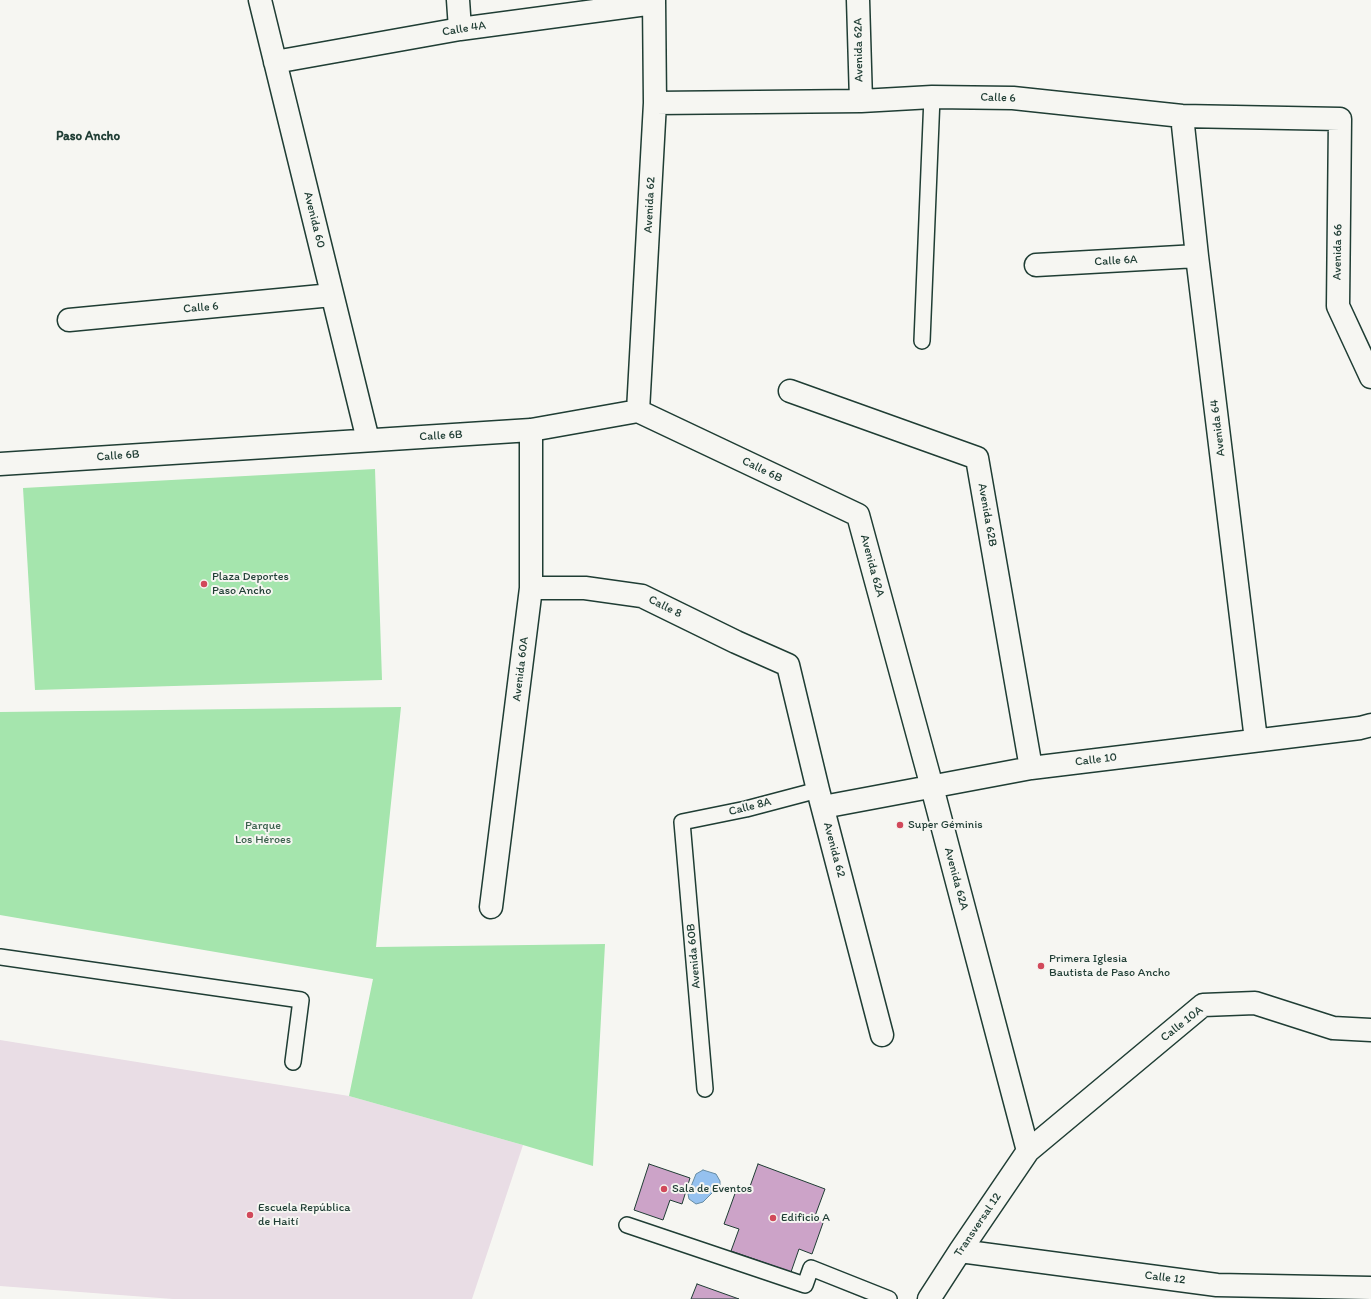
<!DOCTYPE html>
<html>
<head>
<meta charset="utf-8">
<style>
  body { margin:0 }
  canvas { display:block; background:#f6f6f2 }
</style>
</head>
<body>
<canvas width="1371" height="1299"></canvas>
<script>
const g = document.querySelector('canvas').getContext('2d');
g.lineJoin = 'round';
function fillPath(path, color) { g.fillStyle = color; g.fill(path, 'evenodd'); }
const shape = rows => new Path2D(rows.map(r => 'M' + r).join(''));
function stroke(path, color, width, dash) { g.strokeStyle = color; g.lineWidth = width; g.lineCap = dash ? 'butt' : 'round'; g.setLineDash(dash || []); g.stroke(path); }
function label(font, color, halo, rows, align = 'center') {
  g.font = font + ' Itim,sans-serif'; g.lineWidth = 4; g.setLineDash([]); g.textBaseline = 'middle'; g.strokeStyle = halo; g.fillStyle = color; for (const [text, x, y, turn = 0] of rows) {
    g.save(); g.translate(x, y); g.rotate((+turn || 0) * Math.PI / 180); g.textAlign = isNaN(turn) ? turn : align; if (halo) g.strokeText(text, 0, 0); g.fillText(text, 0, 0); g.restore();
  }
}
const built = shape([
  [0,1040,349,1096,523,1145,472,1299,173,1299,0,1286]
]);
const green = shape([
  [375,469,382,680,35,690,23,488],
  [401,707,376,947,605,944,593,1166,523,1145,349,1096,373,979,0,915,0,712]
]);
const water = shape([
  [703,1170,716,1174,720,1181,720,1185,703,1202,696,1204,689,1199,688,1194,696,1174,703,1170]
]);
const building = shape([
  [649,1164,690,1178,682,1204,670,1200,663,1220,634,1210,649,1164],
  [758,1164,825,1189,815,1216,824,1220,812,1254,799,1249,791,1272,731,1251,739,1229,724,1224,737,1188,748,1192,758,1164],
  [697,1284,739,1299,691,1299,697,1284]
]);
const service = shape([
  [922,341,932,97],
  [0,957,301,1000,293,1062],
  [705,1089,682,822,746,809,818,790],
  [627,1225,805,1285,811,1268,889,1299]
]);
const minor = shape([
  [260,0,368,440],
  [458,0,460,29],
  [858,0,861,101],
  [275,62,460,29,654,3],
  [655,103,861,101,932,97,1013,98,1182,116,1340,119,1338,306,1371,377],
  [1182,116,1197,256,1256,740],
  [1036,265,1197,256],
  [69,320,332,295],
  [790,391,977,458,1031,768],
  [638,411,655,103,654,0],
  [0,464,531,430,638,411,858,515,932,787,1028,1151],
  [531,588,585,588,642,596,736,642,788,665,818,790,882,1035],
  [823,807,1031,768,1360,728,1371,725],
  [491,907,531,588,531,430],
  [960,1251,1217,1285,1371,1288],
  [929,1299,960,1251,1028,1151,1203,1005,1255,1003,1333,1028,1371,1030]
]);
const markers = [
  [204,584,4,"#d1495b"],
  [900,825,4,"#d1495b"],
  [1041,966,4,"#d1495b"],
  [664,1189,4,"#d1495b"],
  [250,1215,4,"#d1495b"],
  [773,1218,4,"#d1495b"]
];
const streetNames = [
  ["Calle 4A",464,29,-9],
  ["Avenida 62A",859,50,-91],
  ["Calle 6",998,98,2],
  ["Avenida 62",650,205,-87],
  ["Avenida 60",314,220,76],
  ["Avenida 66",1338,252,-89],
  ["Calle 6A",1116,261,-3],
  ["Calle 6",201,308,-5],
  ["Avenida 64",1218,428,-97],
  ["Calle 6B",441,436,-3],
  ["Calle 6B",118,456,-4],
  ["Calle 6B",762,470,26],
  ["Avenida 62B",987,515,80],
  ["Avenida 62A",872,566,75],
  ["Calle 8",665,607,26],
  ["Avenida 60A",521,669,-83],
  ["Calle 10",1096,760,-7],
  ["Calle 8A",750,807,-14],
  ["Avenida 62",834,850,75],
  ["Avenida 62A",956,879,75],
  ["Avenida 60B",694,956,-95],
  ["Calle 10A",1182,1024,-38],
  ["Transversal 12",978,1225,-56],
  ["Calle 12",1165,1278,7]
];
const poiNames = [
  ["Plaza Deportes",212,577],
  ["Paso Ancho",212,591],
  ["Super Géminis",908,825],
  ["Primera Iglesia",1049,959],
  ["Bautista de Paso Ancho",1049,973],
  ["Sala de Eventos",672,1189],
  ["Escuela República",258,1208],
  ["de Haití",258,1222],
  ["Edificio A",781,1218]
];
const parkNames = [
  ["Parque",263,826],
  ["Los Héroes",263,840]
];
const neighbourhoodNames = [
  ["Paso Ancho",88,137]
];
fillPath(built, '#e9dde5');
fillPath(green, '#a5e5ad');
fillPath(water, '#95c1ef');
stroke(water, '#668ca4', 1);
fillPath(building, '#cca3c8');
stroke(building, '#1f3d34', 1);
stroke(service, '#1f3d34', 18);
stroke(minor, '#1f3d34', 25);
stroke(service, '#f6f6f2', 15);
stroke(minor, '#f6f6f2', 22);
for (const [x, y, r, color] of markers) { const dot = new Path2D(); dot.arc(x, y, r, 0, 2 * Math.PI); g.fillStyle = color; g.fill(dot); stroke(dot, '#f6f6f2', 1.5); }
label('12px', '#1f3d34', '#f6f6f2', streetNames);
label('12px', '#1f3d34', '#f6f6f2', poiNames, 'left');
label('12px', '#3a5f4c', '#f6f6f2', parkNames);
label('bold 13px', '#1f3d34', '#f6f6f2', neighbourhoodNames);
</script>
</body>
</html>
